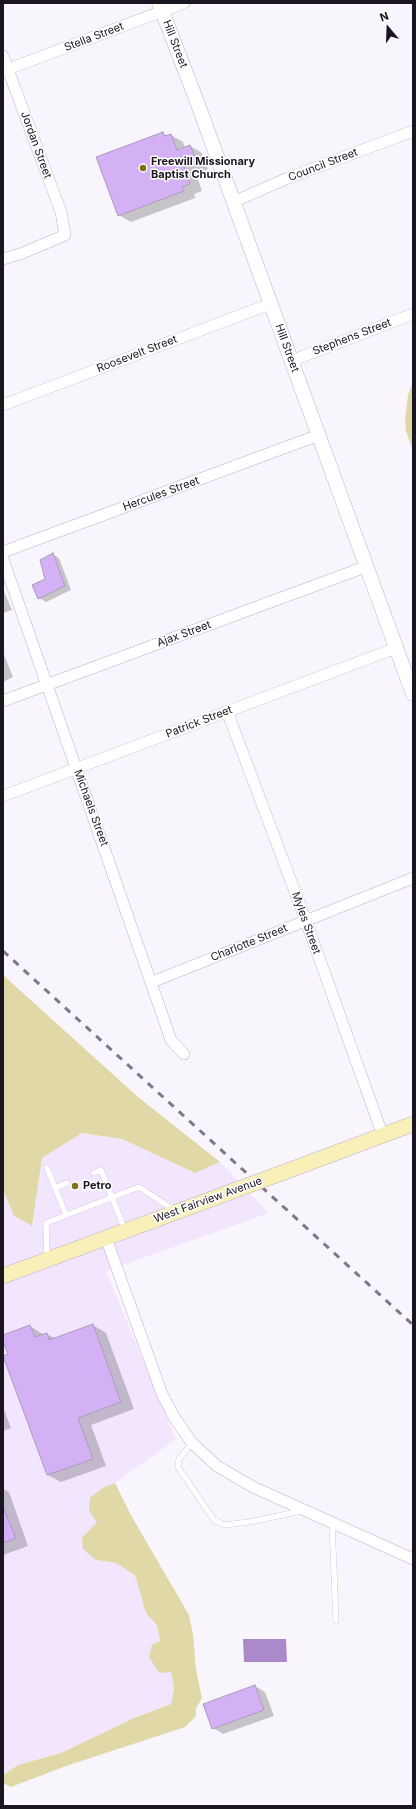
<!DOCTYPE html>
<html>
<head>
<meta charset="utf-8">
<style>
  body { margin:0 }
  #map { position:relative; width:416px; height:1809px; overflow:hidden; background:#f9f5fc; font-family:Inter,sans-serif }
  canvas { display:block }
  .frame { position:absolute; inset:0; border:4px solid #1b1520; pointer-events:none }
  .north { position:absolute; left:368px; top:8px; width:40px; height:40px; -webkit-text-stroke:3px #fff; paint-order:stroke; rotate:341deg; font-size:11px; font-weight:700; line-height:16px; text-align:center; color:#1b1520 }
  .north::after { content:''; display:block; margin:auto; width:14px; height:18px; background:#1b1520; clip-path:polygon(50% 0,100% 100%,50% 72%,0 100%) }
</style>
</head>
<body>
<div id="map">
<canvas width="416" height="1809"></canvas>
<div class="frame"></div>
<div class="north">N</div>
</div>
<script>
const g = document.querySelector('canvas').getContext('2d');
g.lineJoin = 'round';
function fillPath(path, color) { g.fillStyle = color; g.fill(path, 'evenodd'); }
const shape = rows => new Path2D(rows.map(r => 'M' + r).join(''));
function stroke(path, color, width, dash) { g.strokeStyle = color; g.lineWidth = width; g.lineCap = dash ? 'butt' : 'round'; g.setLineDash(dash || []); g.stroke(path); }
function label(font, color, halo, rows, align = 'center') {
  g.font = font + ' Inter,sans-serif'; g.lineWidth = 3; g.setLineDash([]); g.textBaseline = 'middle'; g.strokeStyle = halo; g.fillStyle = color; for (const [text, x, y, turn = 0] of rows) {
    g.save(); g.translate(x, y); g.rotate((+turn || 0) * Math.PI / 180); g.textAlign = isNaN(turn) ? turn : align; if (halo) g.strokeText(text, 0, 0); g.fillText(text, 0, 0); g.restore();
  }
}
const built = shape([
  [82,1133,122,1139,195,1173,220,1162,269,1213,106,1271,176,1439,115,1483,104,1487,90,1511,98,1522,82,1538,96,1560,116,1563,135,1575,146,1613,157,1625,160,1641,152,1645,171,1672,174,1689,171,1704,134,1718,61,1753,18,1765,3,1775,3,1190,14,1216,32,1226,42,1158]
]);
const green = shape([
  [413,382,413,451,406,431,405,419,408,395],
  [3,975,138,1097,220,1162,195,1173,122,1139,82,1133,42,1158,32,1226,14,1216,3,1190],
  [115,1483,132,1517,189,1615,193,1634,196,1670,202,1698,196,1708,196,1716,185,1727,66,1766,11,1787,3,1783,3,1775,18,1765,61,1753,134,1718,171,1704,174,1689,171,1672,159,1673,149,1657,152,1645,160,1641,157,1625,146,1613,135,1575,116,1563,96,1560,83,1549,82,1538,97,1522,89,1511,90,1498,104,1487]
]);
const water = shape([
  [243,1639,286,1639,287,1662,244,1662]
]);
const shadow = shape([
  [162,133,168,136,171,135,183,142,185,148,190,146,202,153,208,169,196,174,202,191,194,194,195,198,131,222,119,215],
  [52,554,59,558,71,590,46,602,39,598],
  [3,589,12,610,3,613],
  [3,652,13,677,3,682],
  [93,1325,106,1333,134,1409,91,1425,106,1466,61,1482,48,1475,5,1357,9,1355,3,1336,30,1326,44,1335,47,1334,56,1339],
  [3,1407,11,1428,3,1431],
  [3,1489,9,1492,28,1546,3,1555],
  [255,1686,265,1692,274,1716,223,1734,213,1728]
]);
const building = shape([
  [163,132,164,136,171,134,177,150,190,145,197,162,184,167,190,184,182,187,184,191,118,216,96,157,163,132],
  [53,553,65,586,38,599,32,585,45,579,40,560,53,553],
  [93,1324,121,1402,78,1418,93,1459,47,1475,3,1356,8,1354,3,1342,3,1335,30,1325,35,1337,47,1333,49,1340,93,1324],
  [3,1507,16,1538,3,1543,3,1507],
  [255,1685,264,1710,212,1729,203,1704,255,1685]
]);
const service = shape([
  [47,1168,66,1215],
  [94,1173,101,1170,125,1230],
  [55,1188,67,1183],
  [47,1258,46,1223,139,1187,174,1210],
  [192,1443,179,1459,178,1467,214,1520,225,1525,249,1522,302,1511],
  [332,1523,336,1621]
]);
const minor = shape([
  [3,56,61,212,65,235,23,253,3,259],
  [3,71,184,3],
  [233,202,288,178,413,131],
  [291,361,413,314],
  [3,405,270,304],
  [3,552,319,435],
  [3,559,171,1040,184,1054],
  [3,701,365,567],
  [227,711,306,921,383,1136],
  [3,796,396,648],
  [152,982,413,878],
  [106,1238,162,1394,174,1417,192,1443,217,1466,253,1487,413,1559]
]);
const tertiary = shape([
  [159,3,196,99,413,694]
]);
const secondary = shape([
  [306,1164,413,1124],
  [3,1276,217,1197]
]);
const rail = shape([
  [3,951,413,1325]
]);
const secondaryBridge = shape([
  [217,1197,306,1164]
]);
const markers = [
  [143,168,4,"#807213"],
  [75,1186,4,"#807213"]
];
const streetNames = [
  ["Stella Street",94,37,-21],
  ["Hill Street",175,44,69],
  ["Jordan Street",36,145,70],
  ["Council Street",323,165,-21],
  ["Stephens Street",352,337,-21],
  ["Hill Street",287,348,70],
  ["Roosevelt Street",137,354,-21],
  ["Hercules Street",161,494,-20],
  ["Ajax Street",184,634,-20],
  ["Patrick Street",199,722,-21],
  ["Michaels Street",91,808,70],
  ["Myles Street",306,923,70],
  ["Charlotte Street",249,943,-22],
  ["West Fairview Avenue",208,1200,-20]
];
const poiNames = [
  ["Freewill Missionary",151,162],
  ["Baptist Church",151,175],
  ["Petro",83,1186]
];
fillPath(built, '#f2e6ff');
fillPath(green, '#e0d8a6');
fillPath(water, '#ac89ca');
fillPath(shadow, '#0003');
fillPath(building, '#d4b0f4');
stroke(building, '#ac9cbb', 1);
stroke(service, '#c0b0cf', 6);
stroke(minor, '#c0b0cf', 12);
stroke(tertiary, '#c0b0cf', 15);
stroke(secondary, '#c0b0cf', 16);
stroke(service, '#fff', 5.5);
stroke(minor, '#fff', 11);
stroke(tertiary, '#fff', 14);
stroke(secondary, '#f8f0b8', 15);
stroke(rail, '#7e7982', 3, [7, 7]);
stroke(secondaryBridge, '#c0b0cf', 16, []);
stroke(secondaryBridge, '#f8f0b8', 15);
for (const [x, y, r, color] of markers) { const dot = new Path2D(); dot.arc(x, y, r, 0, 2 * Math.PI); g.fillStyle = color; g.fill(dot); stroke(dot, '#fff', 1.5); }
label('11px', '#1b1520', '#fff', streetNames);
label('bold 11px', '#1b1520', '#fff', poiNames, 'left');
</script>
</body>
</html>
